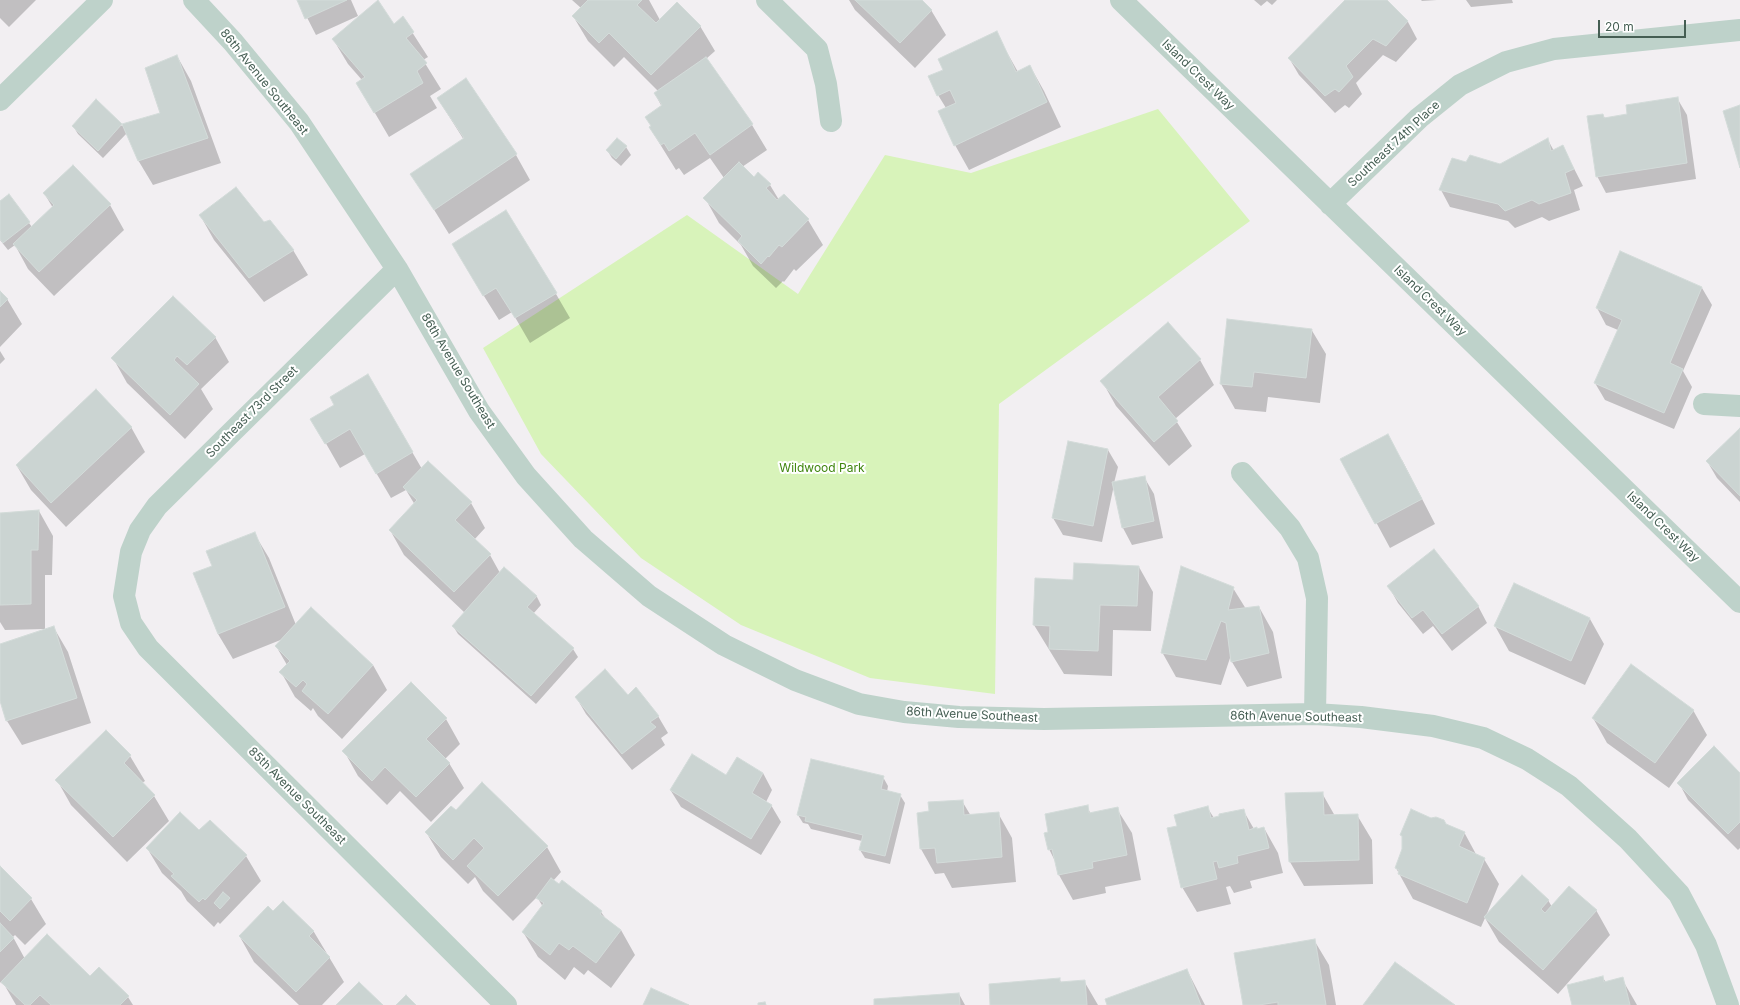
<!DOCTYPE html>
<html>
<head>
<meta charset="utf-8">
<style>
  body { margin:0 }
  #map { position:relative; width:1740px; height:1005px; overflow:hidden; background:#f2eff2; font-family:Inter,sans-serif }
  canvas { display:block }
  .scale { position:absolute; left:1598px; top:20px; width:88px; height:18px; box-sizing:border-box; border:2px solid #455e53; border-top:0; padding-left:5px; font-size:12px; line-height:14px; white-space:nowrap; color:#455e53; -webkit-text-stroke:3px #fff; paint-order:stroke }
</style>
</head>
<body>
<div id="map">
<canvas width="1740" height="1005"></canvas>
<div class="scale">20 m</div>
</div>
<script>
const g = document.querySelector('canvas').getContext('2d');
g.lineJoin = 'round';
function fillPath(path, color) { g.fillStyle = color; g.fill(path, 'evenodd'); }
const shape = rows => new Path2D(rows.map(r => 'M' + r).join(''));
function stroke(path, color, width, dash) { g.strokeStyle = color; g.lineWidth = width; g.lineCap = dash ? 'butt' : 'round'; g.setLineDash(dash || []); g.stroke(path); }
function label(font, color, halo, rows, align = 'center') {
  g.font = font + ' Inter,sans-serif'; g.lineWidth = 4; g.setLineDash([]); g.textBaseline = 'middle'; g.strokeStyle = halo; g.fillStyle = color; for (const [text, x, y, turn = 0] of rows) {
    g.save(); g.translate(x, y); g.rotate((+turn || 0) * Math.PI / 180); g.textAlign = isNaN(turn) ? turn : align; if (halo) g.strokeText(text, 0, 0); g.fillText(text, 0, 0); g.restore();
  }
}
const green = shape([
  [1158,109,1250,221,999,404,995,694,870,678,741,625,641,558,541,454,483,348,687,215,798,294,885,155,971,173]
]);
const shadow = shape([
  [0,0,36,0,9,27,0,18],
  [298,0,351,0,358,16,316,35],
  [572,0,649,0,660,20,700,26,715,51,706,59,752,125,767,150,742,167,754,178,770,185,779,200,784,195,808,220,823,245,796,271,794,269,784,282,783,281,776,288,753,266,741,245,719,223,705,198,724,178,710,158,684,175,679,168,676,170,650,128,662,107,655,94,658,91,624,57,614,67,588,41,573,16,581,8],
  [849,0,921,0,931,10,946,35,915,68,855,10],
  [1254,0,1277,0,1272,5,1267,1,1261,6],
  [1347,0,1386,0,1408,22,1417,39,1396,62,1383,55,1356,83,1362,94,1349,108,1345,105,1335,113,1299,75,1289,58],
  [1421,0,1437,0,1422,1],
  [1466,0,1512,0,1513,3,1471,7],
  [403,18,428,57,423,60,441,89,430,96,437,108,389,137,372,108,362,80,348,64,333,39,394,26],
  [996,33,1018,72,1030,66,1044,91,1061,127,969,170,955,145,946,108,938,95,944,70],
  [177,56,191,81,221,163,153,185,138,160,127,133,103,158,78,134,73,126,96,101,122,126,161,114],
  [466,80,516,155,530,180,449,234,412,174,464,140,438,99],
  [1677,98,1687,115,1696,179,1606,193,1597,176,1603,115,1605,118,1628,115],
  [1548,140,1554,151,1563,147,1583,186,1574,190,1580,210,1549,221,1542,217,1515,228,1508,221,1450,207,1441,190,1467,164,1500,165],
  [626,147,631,155,621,166,612,158,607,150],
  [44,193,110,205,124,230,54,296,28,269,15,245,8,250,0,240,0,202,29,223,32,227,53,208],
  [200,215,264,224,293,250,308,275,264,302,214,240],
  [1621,253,1702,288,1712,305,1683,371,1692,387,1674,429,1605,400,1595,383,1618,330,1606,325,1597,308],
  [467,269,556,294,570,318,530,343,512,312,499,320],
  [0,292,7,299,22,324,0,347],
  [1168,323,1200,360,1214,385,1175,419,1192,446,1169,466,1116,406,1102,381],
  [1311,329,1326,354,1320,403,1268,397,1266,412,1235,409,1221,384],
  [215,337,229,362,201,389,213,409,185,439,127,383,113,358],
  [0,351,5,359,0,364],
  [368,376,422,469,471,503,485,528,474,540,490,555,500,573,504,568,537,597,541,605,533,614,573,649,578,657,536,704,458,634,453,626,465,613,404,555,390,530,415,505,406,490,391,498,365,454,340,468,312,419,335,405],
  [131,427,145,452,66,527,31,490,17,466],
  [1740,429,1740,502,1717,478,1707,461],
  [1108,450,1118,467,1114,483,1144,477,1154,494,1163,538,1132,545,1123,528,1114,485,1102,542,1063,535,1053,518],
  [1342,459,1402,460,1435,524,1390,548],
  [39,511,53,536,52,575,45,575,45,629,5,630,0,622,0,514],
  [254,533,269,558,296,625,373,665,387,690,342,739,318,716,313,708,311,711,295,697,281,672,287,665,276,646,283,639,233,659,218,634,194,574,213,566],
  [1139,567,1153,592,1151,631,1113,630,1112,676,1064,674,1034,625,1074,581],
  [1514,585,1590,619,1604,644,1585,685,1509,651,1495,626],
  [1389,587,1478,606,1487,623,1452,651,1433,626,1423,634,1398,603],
  [1233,588,1246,609,1259,607,1273,632,1282,678,1247,687,1232,662,1231,655,1221,685,1176,677,1162,652],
  [54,628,68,652,91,723,22,745,7,721,0,698,0,645],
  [576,697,628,697,658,716,668,733,661,738,665,745,632,770,586,714],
  [1693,710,1707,735,1669,788,1607,743,1593,718],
  [446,719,460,744,445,759,449,763,464,788,431,822,400,791,387,805,358,776,344,751],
  [130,756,145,781,142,783,154,796,169,821,127,862,71,805,57,780],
  [763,773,772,790,766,802,771,805,781,822,761,855,681,807,671,791,726,776],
  [1740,774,1740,848,1738,850,1688,800,1679,783],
  [883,777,888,786,887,792,900,795,905,803,890,864,865,858,860,850,862,841,811,829,808,824,803,823,798,815],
  [1322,793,1335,816,1357,815,1372,840,1373,884,1304,886,1290,862],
  [962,801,971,816,998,813,1012,838,1016,882,952,888,944,873,935,874,921,849,930,812],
  [1087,807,1091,814,1117,809,1132,833,1141,880,1105,887,1106,893,1073,900,1059,875,1056,863,1049,849,1050,833],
  [1207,807,1214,818,1243,810,1254,829,1264,828,1278,853,1283,873,1250,881,1252,888,1234,893,1230,886,1226,887,1231,904,1197,912,1182,887,1178,826],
  [456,812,547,847,561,872,553,881,601,912,606,919,621,930,635,955,611,988,588,970,584,975,574,967,565,980,538,957,523,932,543,907,537,897,513,921,483,891,475,877,468,884,441,857,426,832],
  [210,821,246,856,261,881,220,924,218,922,214,927,187,901,181,891,162,873,147,848,199,831],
  [1446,824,1464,832,1477,856,1484,859,1499,884,1486,916,1548,900,1552,907,1596,910,1610,935,1558,994,1499,942,1485,918,1481,927,1413,899,1396,868,1403,849,1403,838,1401,835],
  [0,868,31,899,46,924,25,945,15,935,13,937,25,959,90,978,128,997,133,1005,16,1005,5,986,0,982],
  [283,902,314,932,344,982,322,1005,299,1005,254,962,240,937,273,913],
  [1314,940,1329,965,1336,1005,1244,1005],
  [1187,970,1205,1005,1108,1005],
  [1602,977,1606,982,1622,979,1637,1005,1573,1005],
  [1059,979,1062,983,1084,981,1098,1005,991,1005],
  [959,994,965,1005,875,1005]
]);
const building = shape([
  [297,0,347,0,305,19,297,0],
  [378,0,394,24,403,16,414,32,406,38,427,63,417,71,423,83,374,113,356,83,365,77,332,39,378,0],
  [588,0,642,0,637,5,656,23,677,2,701,26,651,75,609,33,599,43,572,16,588,0],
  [855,0,922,0,932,10,900,43,855,0],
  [1345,0,1387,0,1408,21,1386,46,1373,39,1346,66,1353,77,1339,92,1335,89,1325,96,1288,58,1345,0],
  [997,31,1016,72,1030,65,1047,102,954,146,938,111,956,103,950,90,937,96,928,76,943,70,938,59,997,31],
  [177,55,208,138,138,161,122,124,160,113,145,68,177,55],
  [706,57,753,124,710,155,695,133,669,151,664,143,661,145,649,127,651,126,645,117,662,105,654,93,706,57],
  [466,78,517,154,434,210,410,174,464,138,437,98,466,78],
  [1678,97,1687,163,1596,177,1587,116,1603,114,1604,118,1627,114,1626,105,1678,97],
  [96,99,122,124,98,151,72,126,96,99],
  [1740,105,1740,168,1723,111,1740,105],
  [617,138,627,146,616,159,606,150,617,138],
  [1548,138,1551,151,1563,145,1574,169,1565,173,1571,193,1539,204,1532,200,1505,211,1498,204,1439,190,1452,158,1466,162,1470,155,1500,164,1548,138],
  [739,162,754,177,758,172,771,184,766,188,777,200,784,194,809,219,782,247,779,245,769,257,768,256,761,264,738,241,742,236,703,198,739,162],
  [73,165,111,204,39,272,13,244,54,205,43,193,73,165],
  [236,187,264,222,270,220,294,250,249,278,199,215,236,187],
  [9,194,30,222,3,243,0,239,0,201,9,194],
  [506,210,557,293,515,318,496,288,483,296,452,244,506,210],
  [1620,251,1702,287,1670,363,1683,369,1664,413,1594,383,1622,320,1596,308,1620,251],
  [0,291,8,299,0,307,0,291],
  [173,296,216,337,187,365,177,356,174,360,199,384,170,415,111,358,173,296],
  [1227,319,1312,329,1306,378,1254,372,1252,387,1220,384,1227,319],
  [1168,322,1201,359,1158,397,1178,421,1154,442,1100,381,1168,322],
  [368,374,413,452,376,474,350,429,325,444,310,419,334,405,330,397,368,374],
  [96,389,132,427,51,503,16,465,96,389],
  [1740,428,1740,496,1706,461,1740,428],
  [1388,434,1422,499,1375,524,1340,459,1388,434],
  [1068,441,1108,449,1093,526,1052,518,1068,441],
  [428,461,472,502,455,520,491,554,454,592,389,530,417,500,403,487,428,461],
  [1145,476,1154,521,1122,528,1112,482,1145,476],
  [39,510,38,550,31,550,31,604,0,605,0,513,39,510],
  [255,532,285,607,218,634,193,573,212,566,206,551,255,532],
  [1434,549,1479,606,1442,634,1423,610,1412,618,1387,586,1434,549],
  [1074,563,1139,566,1137,606,1100,605,1098,651,1049,649,1050,626,1033,625,1035,578,1073,580,1074,563],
  [1181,566,1234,587,1228,610,1259,606,1269,653,1231,662,1226,623,1221,621,1206,660,1161,653,1181,566],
  [504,567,537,596,527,607,574,648,531,696,452,626,504,567],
  [1514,583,1590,618,1571,661,1494,626,1514,583],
  [311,607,373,665,328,714,302,691,307,684,303,680,296,687,279,672,290,661,275,646,311,607],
  [54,626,77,698,6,721,0,701,0,644,54,626],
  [1631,664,1694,710,1655,763,1592,718,1631,664],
  [605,669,628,695,636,687,659,716,650,722,656,727,622,754,575,697,605,669],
  [411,682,447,718,426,739,450,763,416,797,385,767,372,781,342,751,411,682],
  [106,730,131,755,124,763,155,795,113,837,55,780,106,730],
  [1714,746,1740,773,1740,822,1728,834,1677,783,1714,746],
  [692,754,726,775,737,757,763,773,752,793,772,805,751,839,670,790,692,754],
  [811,759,884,776,881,789,901,794,885,856,859,850,863,835,805,821,806,817,797,815,811,759],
  [482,782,548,846,498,896,467,866,484,848,474,838,453,860,425,832,451,806,456,810,482,782],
  [1323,792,1324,815,1358,814,1359,860,1289,862,1285,793,1323,792],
  [963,800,964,815,999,812,1002,857,937,863,935,848,920,849,917,813,929,811,928,802,963,800],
  [1088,805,1089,813,1118,807,1127,855,1092,862,1093,868,1058,875,1052,849,1048,850,1044,833,1048,832,1045,814,1088,805],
  [1208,806,1211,818,1219,816,1219,814,1244,809,1249,830,1257,827,1257,829,1264,827,1269,848,1237,856,1238,863,1219,868,1217,861,1213,862,1217,879,1181,888,1167,828,1177,826,1174,815,1208,806],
  [1411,809,1431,818,1436,817,1444,820,1446,824,1465,832,1459,846,1485,858,1467,903,1398,874,1399,870,1395,868,1402,849,1402,836,1400,835,1411,809],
  [180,812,199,830,210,820,247,855,205,900,203,898,199,902,171,876,174,874,146,848,180,812],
  [0,866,32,898,10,921,0,911,0,866],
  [1522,875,1549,900,1541,909,1545,913,1569,886,1597,910,1543,970,1484,917,1522,875],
  [551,878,559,884,562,880,602,911,600,914,621,930,596,963,573,946,569,950,559,943,550,955,522,932,544,903,536,898,551,878],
  [223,892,230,898,220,909,214,903,223,892],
  [283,901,314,931,309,936,330,957,296,992,239,936,268,906,273,911,283,901],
  [0,923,14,938,0,952,0,923],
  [47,934,90,976,99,967,129,996,120,1005,51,1005,40,995,30,1005,25,1005,1,982,47,934],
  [1315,939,1326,1005,1278,1005,1278,1002,1259,1005,1243,1005,1234,953,1315,939],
  [1395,962,1455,1005,1363,1005,1395,962],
  [1187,969,1201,1005,1107,1005,1105,999,1187,969],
  [1603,976,1604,982,1623,977,1630,1005,1572,1005,1567,985,1603,976],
  [1060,978,1060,982,1085,980,1087,1005,990,1005,989,984,1060,978],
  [359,982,383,1005,336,1005,359,982],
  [651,988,689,1005,643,1005,651,988],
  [959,993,960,1005,874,1005,874,999,959,993],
  [406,995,416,1005,396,1005,406,995],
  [765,1002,766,1005,758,1005,758,1003,765,1002]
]);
const minor = shape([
  [194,0,233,42,299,122,397,269,479,411,526,476,583,539,649,596,724,645,795,680,859,704,904,712,959,717,1044,719,1315,714,1361,717,1433,726,1483,738,1527,759,1569,786,1628,839,1679,894,1706,945,1728,1005],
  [767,0,817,49,826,84,831,121],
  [1121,0,1740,602],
  [0,100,102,0],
  [1330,204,1419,118,1460,85,1506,62,1554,49,1740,30],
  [397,269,157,506,140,530,131,552,124,596,131,623,148,648,506,1005],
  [1704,404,1740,406],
  [1242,473,1290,528,1308,558,1317,598,1315,714]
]);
const streetNames = [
  ["Island Crest Way",1198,75,44],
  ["86th Avenue Southeast",264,82,51],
  ["Southeast 74th Place",1394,144,-43],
  ["Island Crest Way",1430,301,44],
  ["86th Avenue Southeast",458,371,59],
  ["Southeast 73rd Street",252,412,-45],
  ["Island Crest Way",1663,527,44],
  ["86th Avenue Southeast",972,715,3],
  ["86th Avenue Southeast",1296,717,1],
  ["85th Avenue Southeast",297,796,45]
];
const parkNames = [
  ["Wildwood Park",822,468]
];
fillPath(green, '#d8f3ba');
fillPath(shadow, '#0003');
fillPath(building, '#cbd4d2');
stroke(building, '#d3dbd9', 1);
stroke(minor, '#bed2ca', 22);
label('12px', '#455e53', '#fff', streetNames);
label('12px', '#40860f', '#fff', parkNames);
</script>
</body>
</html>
